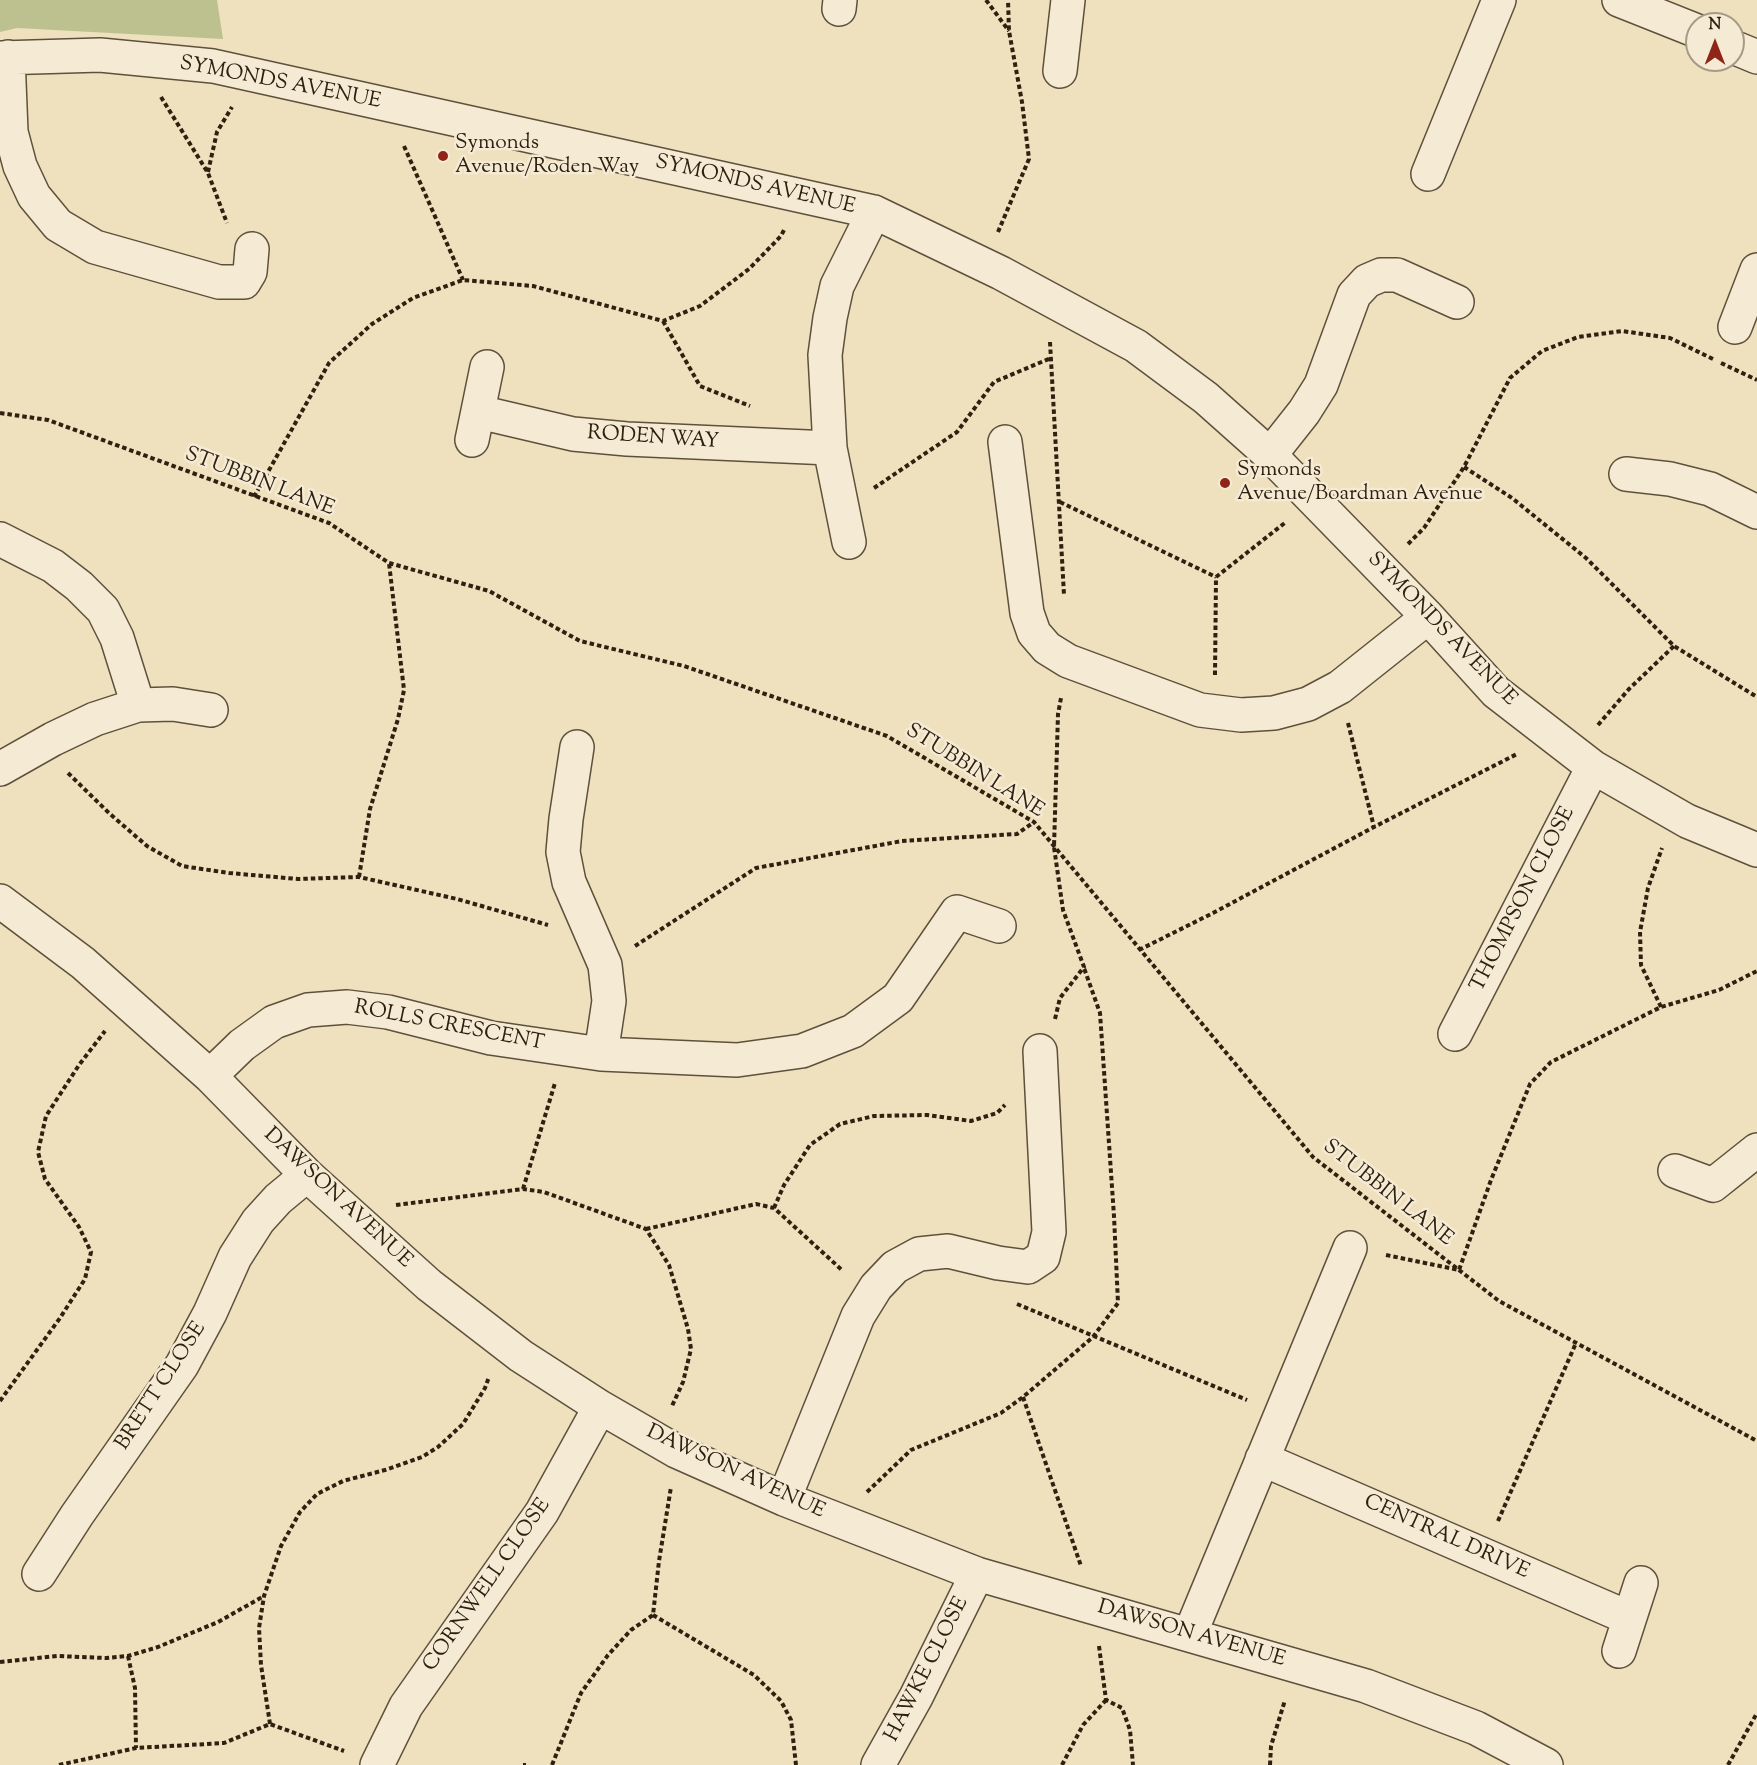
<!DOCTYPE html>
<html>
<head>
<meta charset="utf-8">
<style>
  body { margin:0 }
  #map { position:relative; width:1757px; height:1765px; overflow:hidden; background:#efe0be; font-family:"Sorts Mill Goudy",serif }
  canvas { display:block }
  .north { position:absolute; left:1685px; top:12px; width:60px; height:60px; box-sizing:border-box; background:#f5ebd5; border:2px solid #a59a86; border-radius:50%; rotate:0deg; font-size:16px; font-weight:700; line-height:24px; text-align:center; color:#2e2110 }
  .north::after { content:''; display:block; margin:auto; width:21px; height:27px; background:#8f2418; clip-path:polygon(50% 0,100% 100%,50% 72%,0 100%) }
</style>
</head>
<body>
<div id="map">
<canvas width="1757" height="1765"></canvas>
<div class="north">N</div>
</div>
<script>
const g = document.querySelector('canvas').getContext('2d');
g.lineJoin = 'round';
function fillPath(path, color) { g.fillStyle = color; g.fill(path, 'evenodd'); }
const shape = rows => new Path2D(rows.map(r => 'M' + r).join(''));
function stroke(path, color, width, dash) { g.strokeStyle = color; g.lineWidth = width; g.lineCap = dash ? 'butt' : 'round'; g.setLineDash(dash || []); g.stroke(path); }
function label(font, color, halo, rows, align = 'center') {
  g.font = font + ' "Sorts Mill Goudy",serif'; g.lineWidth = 5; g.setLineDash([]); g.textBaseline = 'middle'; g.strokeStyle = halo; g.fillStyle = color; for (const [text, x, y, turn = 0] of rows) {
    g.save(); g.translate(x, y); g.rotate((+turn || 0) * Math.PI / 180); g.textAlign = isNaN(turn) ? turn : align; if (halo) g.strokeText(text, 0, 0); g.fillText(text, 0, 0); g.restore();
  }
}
const green = shape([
  [0,0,217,0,223,39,17,28,0,32]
]);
const path = shape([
  [986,0,1009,31],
  [161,97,208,173,227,223],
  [404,146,463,280],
  [208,172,217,132,232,107],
  [998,232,1029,159,1022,102,1009,31,1008,0],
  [663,321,700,386,750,406],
  [1050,342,1064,595],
  [1721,363,1757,380],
  [0,413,48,420,329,523,389,563,489,591,580,641,684,666,887,736,1034,822,1313,1157,1499,1301,1757,1441],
  [1464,467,1512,498,1586,558,1674,646,1757,697],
  [874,488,957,432,994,382,1051,358],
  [254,497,329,363,372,324,413,298,463,280,533,286,663,321,700,306,749,269,781,236,785,228],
  [1060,502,1216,577],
  [1408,544,1424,528,1464,467,1510,378,1542,351,1578,337,1622,331,1670,338,1715,360],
  [1216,577,1286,522],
  [1215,675,1216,577],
  [1348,723,1374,827],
  [1598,725,1629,689,1674,646],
  [68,773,110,814,147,846,182,866,229,873,298,879,359,877,457,899,548,925],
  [359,877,370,809,398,719,404,690,389,563],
  [635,946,756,868,902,841,1017,834,1034,822],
  [1139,950,1213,913,1374,827,1517,754],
  [1661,1007,1641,965,1640,932,1648,888,1662,848],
  [1055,1019,1060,998,1084,967,1063,910,1054,847,1058,714,1061,698],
  [523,1189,555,1083],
  [396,1205,523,1189,544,1192,646,1229,669,1265,688,1329,691,1349,683,1382,672,1406],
  [774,1208,784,1185,810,1145,840,1124,874,1116,927,1115,971,1121,997,1113,1005,1105],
  [646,1229,756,1204,774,1208,843,1271],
  [1386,1255,1459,1270,1491,1180,1530,1084,1551,1062,1661,1007,1719,990,1757,971],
  [1017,1304,1247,1400],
  [1023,1397,1081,1566],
  [0,1401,60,1318,85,1279,91,1252,79,1227,45,1179,38,1152,46,1116,79,1065,105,1031],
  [867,1492,911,1450,1001,1413,1023,1397,1093,1337,1118,1303,1114,1216,1100,1013,1084,968],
  [1498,1521,1576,1343],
  [653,1615,754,1675,781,1701,791,1720,796,1765],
  [1099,1646,1106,1700,1122,1708,1130,1730,1133,1765],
  [128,1656,135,1688,136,1748],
  [0,1662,57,1656,106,1658,128,1656,158,1647,218,1622,264,1596],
  [270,1724,261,1665,259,1628,264,1596,281,1546,300,1512,317,1494,343,1481,385,1470,422,1457,438,1447,463,1424,485,1388,489,1377],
  [59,1765,136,1748,224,1743,270,1724,344,1751],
  [523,1765,526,1765],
  [552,1765,581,1693,608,1655,631,1630,653,1615,659,1561,671,1487],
  [1062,1765,1083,1725,1106,1700],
  [1270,1765,1271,1746,1285,1700],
  [1728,1765,1757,1713]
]);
const minor = shape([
  [1619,0,1697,31],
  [839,9,840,0],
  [1733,47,1757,57],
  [8,57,11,132,20,166,34,196,58,225,95,247,219,282,244,282,250,272,252,249],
  [0,58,100,55,213,66,874,212,1001,273,1136,346,1206,398,1270,455,1428,617,1496,692,1593,767,1687,821,1757,850],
  [1060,71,1068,0],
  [1428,174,1499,0],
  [1735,327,1757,270],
  [479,412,573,434,627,439,830,448],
  [472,440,487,367],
  [1005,442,1027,613,1034,633,1047,648,1068,661,1200,710,1241,715,1274,713,1308,704,1340,687,1428,617],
  [1270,455,1304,412,1321,385,1354,295,1367,281,1381,275,1397,275,1457,302],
  [1626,474,1670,479,1710,489,1757,512],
  [0,539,53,566,79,586,103,610,117,638,138,705],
  [849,542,830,448,825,355,830,318,837,286,874,212],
  [577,747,566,819,563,852,569,882,605,965,609,1001,601,1054],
  [0,769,53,739,95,719,138,705,173,704,211,710],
  [0,901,83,963,210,1076,307,1175,429,1285,521,1356,600,1407,676,1451,784,1499,977,1574,1366,1686,1476,1728,1546,1765],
  [1455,1034,1593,767],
  [210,1076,242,1045,274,1022,308,1010,347,1007,388,1012,491,1038,601,1054,737,1060,802,1051,853,1031,898,998,957,912,999,926],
  [1675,1171,1713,1185,1757,1150],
  [1262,1459,1629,1618],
  [784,1499,858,1316,876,1287,895,1267,919,1254,948,1251,998,1263,1028,1267,1043,1257,1049,1232,1040,1051],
  [39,1574,77,1515,182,1365,210,1313,235,1257,258,1221,278,1199,307,1175],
  [1190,1634,1350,1248],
  [1619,1651,1641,1583],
  [377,1765,406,1706,542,1512,600,1407],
  [878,1765,916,1697,977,1574]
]);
const markers = [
  [443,156,6,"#8f2418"],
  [1225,483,6,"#8f2418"]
];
const streetNames = [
  ["SYMONDS AVENUE",280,84,11],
  ["SYMONDS AVENUE",755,186,13],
  ["RODEN WAY",653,439,4],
  ["STUBBIN LANE",259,483,21],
  ["SYMONDS AVENUE",1441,630,46],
  ["STUBBIN LANE",974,772,32],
  ["THOMPSON CLOSE",1524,900,-63],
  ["ROLLS CRESCENT",449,1027,11],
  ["STUBBIN LANE",1387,1194,38],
  ["DAWSON AVENUE",337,1199,43],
  ["BRETT CLOSE",162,1387,-57],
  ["DAWSON AVENUE",735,1473,25],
  ["CENTRAL DRIVE",1446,1538,24],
  ["CORNWELL CLOSE",488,1586,-55],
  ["DAWSON AVENUE",1191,1635,16],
  ["HAWKE CLOSE",928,1670,-63]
];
const poiNames = [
  ["Symonds",455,144],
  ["Avenue/Roden Way",455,168],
  ["Symonds",1237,471],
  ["Avenue/Boardman Avenue",1237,495]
];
fillPath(green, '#bcc18f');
stroke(minor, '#5e513c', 36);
stroke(path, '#2e2110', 4, [4.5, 3]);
stroke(minor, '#f5ebd5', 33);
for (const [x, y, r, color] of markers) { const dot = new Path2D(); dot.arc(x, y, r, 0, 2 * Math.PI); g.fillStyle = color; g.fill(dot); stroke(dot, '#f5ebd5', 2); }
label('21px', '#2e2110', '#f5ebd5', streetNames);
label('21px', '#2e2110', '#f5ebd5', poiNames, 'left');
</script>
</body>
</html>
